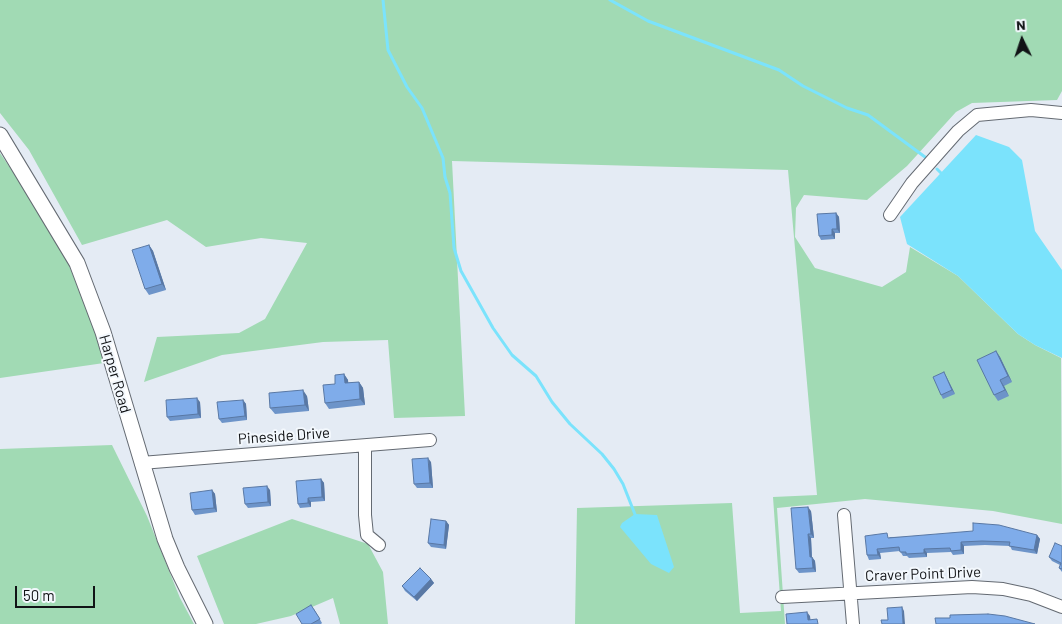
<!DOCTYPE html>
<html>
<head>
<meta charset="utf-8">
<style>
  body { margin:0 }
  #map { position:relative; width:1062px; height:624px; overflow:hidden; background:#e4ebf4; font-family:Barlow,sans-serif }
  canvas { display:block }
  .north { position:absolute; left:997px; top:15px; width:50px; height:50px; -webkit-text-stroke:4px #f3f8fd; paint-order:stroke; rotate:356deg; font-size:14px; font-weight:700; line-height:20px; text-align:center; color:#111316 }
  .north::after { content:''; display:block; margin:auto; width:18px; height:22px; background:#111316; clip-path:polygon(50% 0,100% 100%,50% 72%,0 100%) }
  .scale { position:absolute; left:15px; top:586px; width:80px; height:22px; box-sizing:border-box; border:2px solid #111316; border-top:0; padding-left:6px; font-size:15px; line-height:18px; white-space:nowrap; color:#111316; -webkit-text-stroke:4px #f3f8fd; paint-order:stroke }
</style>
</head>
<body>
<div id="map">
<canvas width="1062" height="624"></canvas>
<div class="north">N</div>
<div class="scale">50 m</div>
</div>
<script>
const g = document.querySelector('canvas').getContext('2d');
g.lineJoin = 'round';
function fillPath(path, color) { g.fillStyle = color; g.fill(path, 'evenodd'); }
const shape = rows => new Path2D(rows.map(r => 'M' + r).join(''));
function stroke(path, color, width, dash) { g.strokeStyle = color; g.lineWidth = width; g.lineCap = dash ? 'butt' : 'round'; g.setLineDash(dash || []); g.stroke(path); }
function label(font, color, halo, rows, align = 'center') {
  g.font = font + ' Barlow,sans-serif'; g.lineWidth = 4; g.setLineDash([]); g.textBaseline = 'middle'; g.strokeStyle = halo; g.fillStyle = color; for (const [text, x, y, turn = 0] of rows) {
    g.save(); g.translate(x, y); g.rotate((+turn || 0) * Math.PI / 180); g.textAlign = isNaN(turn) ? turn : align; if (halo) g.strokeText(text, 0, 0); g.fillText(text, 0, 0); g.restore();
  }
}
const green = shape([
  [0,0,1062,0,1062,91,1057,100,972,103,956,112,907,166,867,200,804,195,796,208,795,237,815,268,882,287,906,272,910,247,958,276,1018,334,1035,345,1061,358,1062,524,993,511,865,499,777,508,785,624,575,624,577,508,732,503,740,613,781,611,773,497,817,495,788,170,452,161,465,416,394,418,388,340,323,342,222,355,144,382,157,337,239,333,265,319,307,243,261,238,206,247,167,220,82,245,29,150,0,113],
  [0,153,41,213,65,255,94,329,104,363,0,378],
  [112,445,147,516,180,598,194,624,0,624,0,449],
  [292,519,368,544,383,572,388,624,340,624,333,598,291,616,256,624,224,624,197,556]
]);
const water = shape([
  [976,135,1009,147,1022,160,1035,231,1062,270,1062,358,1035,345,1018,334,958,276,907,244,900,217],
  [635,514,657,515,674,567,669,573,651,564,620,527,622,523]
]);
const stream = shape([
  [383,0,388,50,407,87,422,108,443,158,445,177,450,193,454,248,461,271,493,328,512,355,536,376,552,402,570,424,602,454,614,469,623,484,636,517],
  [610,0,648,21,779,70,803,86,847,108,868,115,925,157],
  [937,169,943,175]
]);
const minor = shape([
  [890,215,912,183,958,131,977,115,1031,110,1062,113],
  [365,446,365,515,367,535,379,545],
  [141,463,430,440],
  [844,515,853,624],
  [782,597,972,587,1003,589,1031,595,1062,607]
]);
const tertiary = shape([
  [0,135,77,263,103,332,165,539,177,568,205,624]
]);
const wall = shape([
  [836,213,839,217,840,233,835,233,835,239,821,240,819,236],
  [149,245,153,251,166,290,149,295,145,289],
  [996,351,1000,357,1012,382,1004,386,1009,396,998,401,994,395],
  [344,374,348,380,348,383,359,382,363,388,365,405,329,409,325,403,335,384],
  [946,376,955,394,943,399,941,395],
  [307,396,309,411,275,414,270,408],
  [243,400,246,404,247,420,222,423,219,419],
  [200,402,201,418,170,421,167,417],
  [431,462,433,488,417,488,414,484],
  [321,479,324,483,325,501,311,502,311,507,300,508,298,504],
  [212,490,215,494,217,512,195,515,192,510],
  [270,490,271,506,248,508,245,504],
  [811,511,814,538,811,538,812,557,815,561,816,572,799,573,796,569],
  [446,521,449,525,446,549,431,547,428,543],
  [1037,535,1040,539,1037,554,1012,550,1010,546,985,545,964,546,964,554,953,555,951,552,927,553,927,557,909,558,907,556,903,556,900,551,880,553,881,559,869,560,867,555,890,537],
  [1062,546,1062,572,1059,568,1060,565,1052,561,1049,557],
  [431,579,434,583,417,601,405,591,402,586],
  [314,609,322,623,321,624,302,624]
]);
const shadedWall = shape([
  [836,213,839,217,840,233,837,229],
  [832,229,835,233,835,239,832,235],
  [149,245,153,251,166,290,162,284],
  [996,351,1000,357,1012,382,1008,376],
  [944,372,955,394,952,390],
  [344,374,348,380,349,389,345,383],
  [1000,380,1004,386,1009,396,1005,390],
  [359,382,363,388,365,405,360,399],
  [303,390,307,396,309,411,305,405],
  [197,398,200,402,201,418,198,414],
  [243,400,246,404,247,420,245,416],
  [428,458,431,462,433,488,430,483],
  [321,479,324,483,325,501,322,497],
  [267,486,270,490,271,506,268,502],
  [212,490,215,494,217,512,214,508],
  [308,498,311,502,311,507,308,503],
  [808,507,811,511,814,538,811,534],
  [446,521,449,525,446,549,444,545],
  [808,534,811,538,812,561,810,557],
  [1037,535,1040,539,1037,554,1034,550],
  [961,542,964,546,964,554,961,550],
  [877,549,880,553,881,559,878,555],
  [924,549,927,553,927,557,924,553],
  [812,557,815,561,816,572,813,568],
  [431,579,434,583,417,601,414,597],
  [902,607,904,611,905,624,903,624],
  [807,612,810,616,811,624,808,620]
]);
const building = shape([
  [836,213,837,229,832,229,832,235,819,236,817,214,836,213],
  [149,245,162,284,145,289,132,250,149,245],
  [996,351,1008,376,1000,380,1005,390,994,395,977,360,996,351],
  [944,372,952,390,941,395,933,377,944,372],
  [344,374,345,383,359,382,360,399,325,403,323,385,335,384,335,375,344,374],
  [303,390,305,405,270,408,269,393,303,390],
  [197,398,198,414,167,417,166,400,197,398],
  [243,400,245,416,219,419,217,402,243,400],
  [428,458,430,483,414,484,412,459,428,458],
  [321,479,322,497,308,498,308,503,298,504,296,481,321,479],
  [267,486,268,502,245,504,243,488,267,486],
  [212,490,214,508,192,510,190,493,212,490],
  [808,507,811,534,808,534,810,557,812,557,813,568,796,569,791,508,808,507],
  [431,519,446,521,444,545,428,543,431,519],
  [973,523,999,525,1037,535,1034,550,1009,546,1010,542,982,541,961,542,961,550,951,551,950,548,924,549,924,553,906,554,906,552,900,552,899,547,877,549,878,555,867,555,865,536,887,533,888,538,973,531,973,523],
  [1055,543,1062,546,1062,569,1059,568,1061,563,1049,557,1055,543],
  [420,568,431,579,414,597,402,586,420,568],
  [311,605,320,619,311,624,302,624,296,614,311,605],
  [902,607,903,624,882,624,881,620,888,620,887,608,902,607],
  [807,612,808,620,817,619,818,624,787,624,786,614,807,612],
  [988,614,1005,616,1035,624,936,624,935,618,950,618,950,615,988,614]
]);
const streetNames = [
  ["Harper Road",115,374,74],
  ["Pineside Drive",284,436,-4],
  ["Craver Point Drive",923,574,-2]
];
fillPath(green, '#a1dab4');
fillPath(water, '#7be3fc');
stroke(stream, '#7be3fc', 3);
stroke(minor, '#646a72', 14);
stroke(tertiary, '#646a72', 17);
stroke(minor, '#fff', 12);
stroke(tertiary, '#fff', 15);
fillPath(wall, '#6d94c9');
fillPath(shadedWall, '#5978a4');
fillPath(building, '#7facea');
stroke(building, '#5978a4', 1);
label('15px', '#111316', '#f3f8fd', streetNames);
</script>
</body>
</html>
